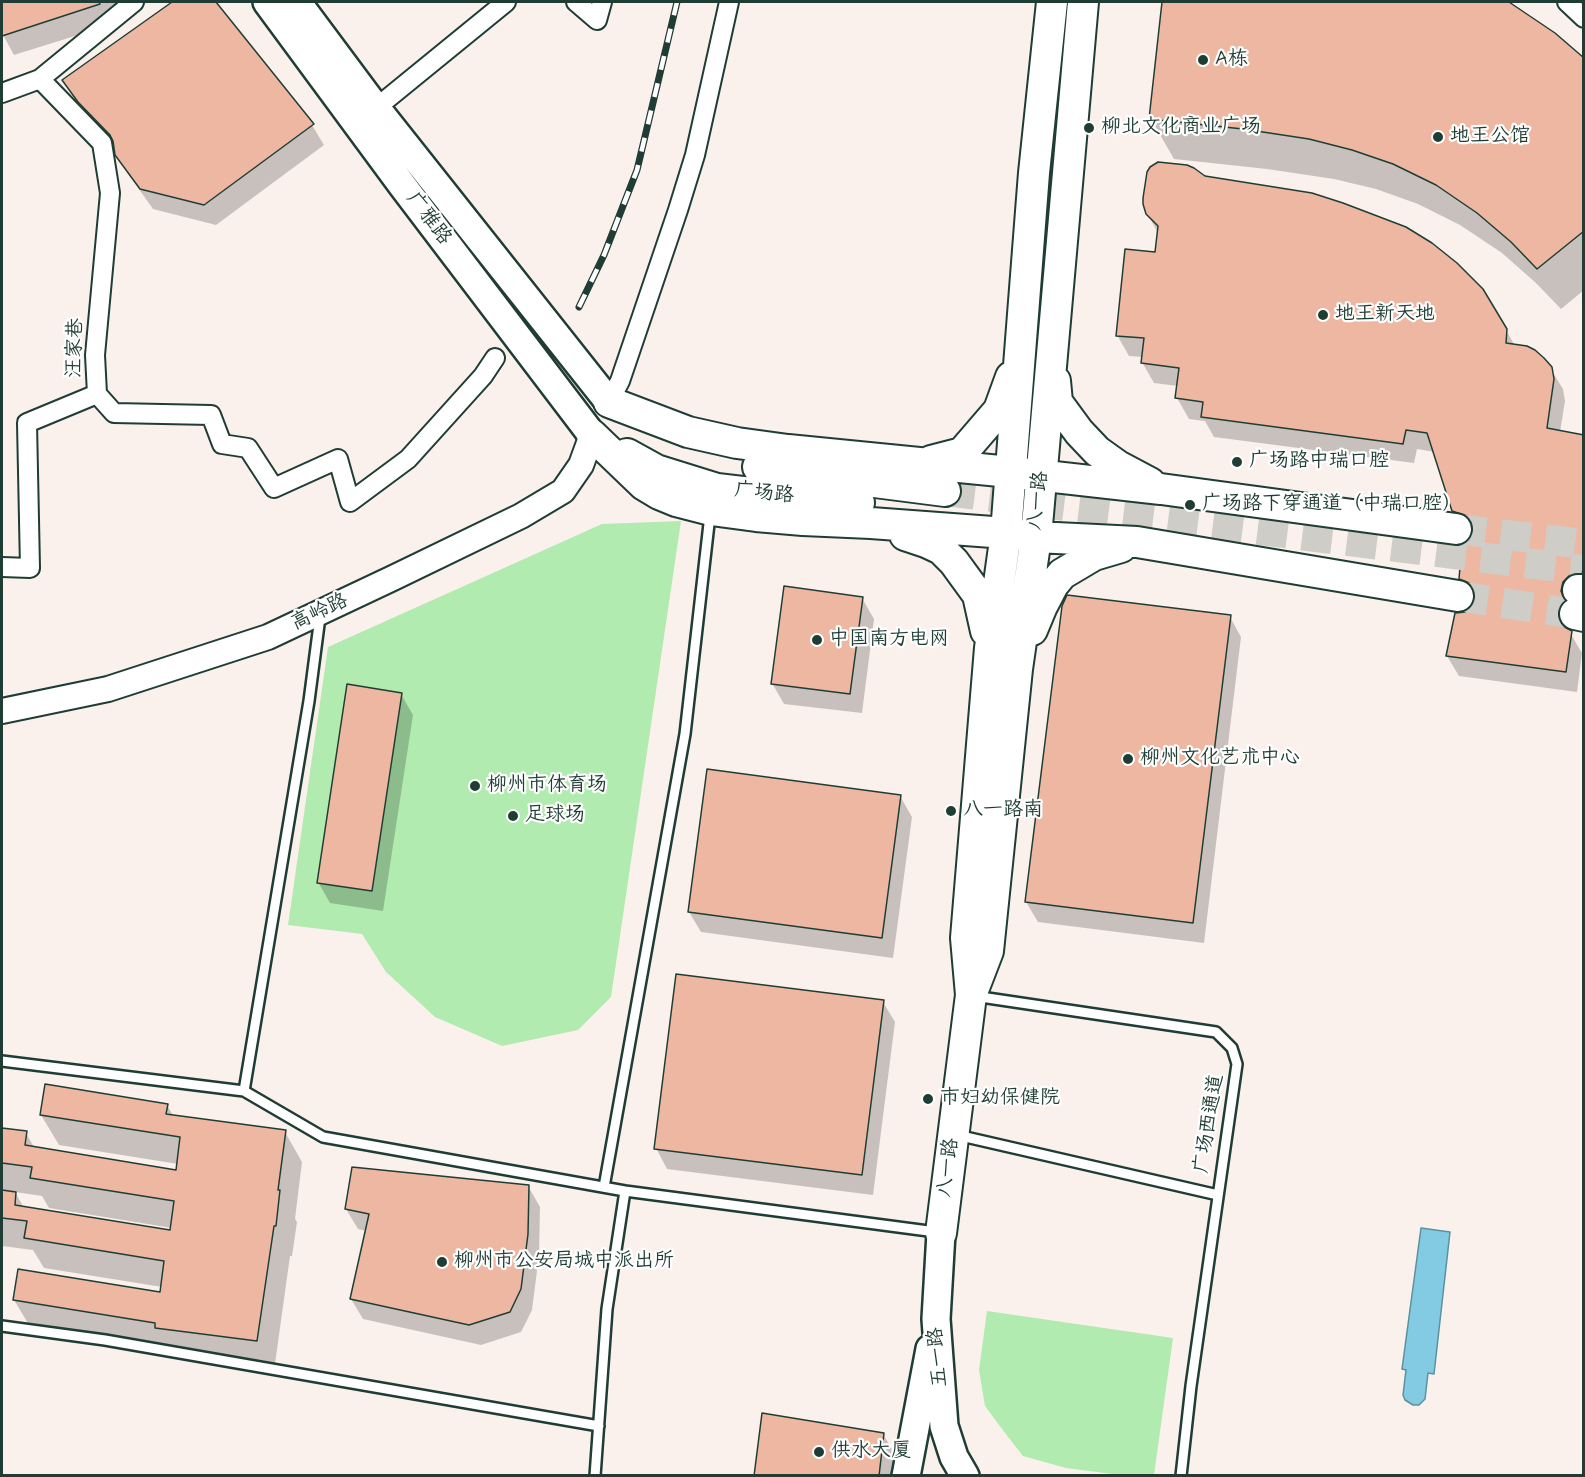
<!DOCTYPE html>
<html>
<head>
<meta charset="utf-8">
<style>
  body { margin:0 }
  #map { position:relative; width:1585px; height:1477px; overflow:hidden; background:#fbf1ec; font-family:Mynerve,sans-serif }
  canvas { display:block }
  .frame { position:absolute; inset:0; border:3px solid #1f3d34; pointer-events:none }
</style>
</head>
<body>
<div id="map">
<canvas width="1585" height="1477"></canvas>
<div class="frame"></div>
</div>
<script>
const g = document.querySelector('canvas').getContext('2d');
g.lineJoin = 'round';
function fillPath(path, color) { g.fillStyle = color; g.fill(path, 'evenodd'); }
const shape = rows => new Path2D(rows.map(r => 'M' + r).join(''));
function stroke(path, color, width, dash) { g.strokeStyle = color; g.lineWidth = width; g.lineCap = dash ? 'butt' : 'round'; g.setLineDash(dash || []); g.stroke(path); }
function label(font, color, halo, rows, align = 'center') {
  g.font = font + ' Mynerve,"LXGW WenKai TC",sans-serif'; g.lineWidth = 4.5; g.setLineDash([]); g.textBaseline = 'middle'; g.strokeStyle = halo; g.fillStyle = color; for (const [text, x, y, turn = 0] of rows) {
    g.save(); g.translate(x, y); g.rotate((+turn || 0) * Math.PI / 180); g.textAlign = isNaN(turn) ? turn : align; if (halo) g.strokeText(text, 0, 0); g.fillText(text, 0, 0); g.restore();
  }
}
const green = shape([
  [681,521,611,997,578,1030,502,1046,435,1017,386,972,362,934,288,925,328,647,602,524],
  [987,1311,1173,1338,1154,1475,1120,1475,1066,1468,1023,1456,1005,1433,985,1406,979,1370]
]);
const water = shape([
  [1421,1228,1450,1232,1434,1374,1428,1373,1425,1399,1419,1405,1413,1405,1405,1400,1403,1395,1406,1370,1402,1369,1421,1228]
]);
const shadow = shape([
  [2,2,147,2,126,20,14,55,2,33],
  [175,2,214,2,312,125,324,145,216,225,153,209,129,175,117,154,116,147,91,122,76,101,64,81],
  [1163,2,1506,2,1554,34,1584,60,1584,290,1561,309,1536,283,1502,253,1460,225,1418,204,1376,189,1334,179,1267,169,1174,159,1151,119],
  [1204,178,1506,330,1515,346,1550,368,1563,389,1565,401,1560,432,1584,437,1584,595,1569,631,1582,653,1577,692,1459,676,1447,656,1465,613,1473,607,1476,600,1473,599,1461,578,1473,534,1466,531,1454,510,1435,452,1417,449,1414,463,1214,437,1205,421,1189,419,1177,398,1178,386,1154,383,1142,362,1143,357,1129,356,1117,335,1156,253,1158,233,1147,213],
  [862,598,874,619,862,713,784,704,772,683],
  [1230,617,1241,637,1204,943,1038,922,1026,902],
  [401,694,413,715,383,911,330,903,318,882],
  [900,796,912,817,893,958,701,932,689,912],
  [883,1002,895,1022,873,1195,667,1169,656,1148],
  [167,1105,174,1117,285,1132,302,1162,295,1219,297,1222,292,1256,290,1256,274,1371,174,1358,171,1352,32,1330,14,1300,162,1294,162,1287,44,1268,33,1250,2,1246,2,1130,26,1133,35,1149,177,1171,178,1164,59,1145,41,1115],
  [15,1192,42,1196,49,1208,172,1228,171,1232,24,1208],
  [528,1186,540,1207,539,1255,532,1310,521,1332,481,1345,363,1319,351,1299,367,1231,358,1229,346,1209],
  [883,1434,895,1454,893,1476,755,1476]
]);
const building = shape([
  [2,2,99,2,100,4,2,36,2,2],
  [172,2,216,2,314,124,204,205,140,189,115,155,113,141,110,135,78,102,62,80,172,2],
  [1162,2,1509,2,1555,33,1584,58,1584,231,1537,269,1511,242,1477,213,1436,185,1393,164,1352,150,1309,139,1243,129,1149,119,1162,2],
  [1158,162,1187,165,1194,168,1205,176,1312,193,1343,203,1406,227,1432,243,1457,263,1483,289,1507,329,1506,343,1527,346,1535,350,1544,358,1552,367,1554,379,1547,428,1584,435,1584,554,1582,570,1581,573,1570,575,1563,582,1561,591,1565,601,1562,603,1558,611,1558,619,1563,626,1572,631,1566,672,1446,656,1455,613,1465,612,1472,606,1475,599,1474,591,1469,583,1459,579,1460,567,1458,546,1463,545,1469,540,1473,531,1472,523,1467,516,1452,511,1427,433,1406,430,1403,444,1201,417,1203,402,1175,398,1179,368,1141,363,1144,338,1116,336,1125,249,1155,252,1158,226,1146,214,1143,204,1143,198,1147,172,1150,167,1158,162],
  [784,586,863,597,850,694,771,684,784,586],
  [1067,595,1231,615,1193,923,1025,902,1062,606,1067,595],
  [347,684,402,693,372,891,317,883,347,684],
  [707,769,901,795,882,938,688,912,707,769],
  [676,974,884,1000,862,1175,654,1149,676,974],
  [45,1084,168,1104,166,1114,286,1130,278,1190,280,1190,276,1226,274,1226,257,1341,155,1328,155,1323,13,1300,18,1269,160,1292,164,1261,24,1238,27,1221,2,1218,2,1190,16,1192,15,1205,170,1230,174,1201,30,1178,32,1167,2,1163,2,1128,27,1131,25,1145,176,1170,180,1137,40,1115,45,1084],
  [352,1167,529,1185,528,1234,521,1289,510,1312,469,1325,350,1299,369,1214,345,1209,352,1167],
  [762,1413,884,1433,879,1476,754,1476,762,1413]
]);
const primaryTunnel = shape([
  [945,491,1582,570],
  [1456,529,1584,544],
  [1458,596,1575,614]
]);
const service = shape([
  [320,617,309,701,244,1091,323,1137,625,1191,936,1232],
  [974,996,1216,1032,1232,1048,1237,1064,1191,1386,1181,1476],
  [2,1061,244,1091],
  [957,1135,1218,1195],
  [604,1187,685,734,710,515],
  [2,1326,105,1340,599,1426],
  [595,1476,607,1309,625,1191]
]);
const minor = shape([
  [576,2,597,20,602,2],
  [1567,2,1584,18],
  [2,93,40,79,134,2],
  [376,108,506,2],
  [97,394,114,413,211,415,222,444,248,448,274,488,338,459,350,502,408,459,483,376,495,358],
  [609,402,620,381,678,210,695,155,729,2],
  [2,567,30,568,27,423,97,394,95,355,110,193,102,143,40,79]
]);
const tertiary = shape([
  [2,711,108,689,268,637,393,578,521,516,563,491,581,465,592,435]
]);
const secondary = shape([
  [267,2,402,185,592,435],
  [297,2,376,108,609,402],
  [941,1233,936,1319,944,1426,954,1457,965,1476],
  [906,1476,930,1349]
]);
const primary = shape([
  [1055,381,1057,402,1079,432,1097,451,1118,466,1150,483],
  [609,402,688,432,737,443,788,450,1010,472,1161,489,1456,529],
  [592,435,644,485,659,494,676,501,711,510,756,516,803,520,871,523,1006,533,1036,537,1137,542,1458,596],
  [627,454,656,470,717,489,768,495,859,503],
  [931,461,962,453,999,410,1011,377],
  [758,467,945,491],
  [905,535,926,542,941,549,954,562,978,595,986,631],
  [1578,590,1584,590],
  [1575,614,1584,616],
  [1032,630,1042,606,1053,585,1062,574,1094,555,1121,547],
  [973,990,988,951,1017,669,1036,537,1083,2],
  [941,1233,971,995,966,938,990,648,1006,533,1034,173,1052,2]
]);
const rail = shape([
  [579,307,604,255,637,170,677,2]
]);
const markers = [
  [1203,60,6,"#1f3d34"],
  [1089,128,6,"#1f3d34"],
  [1438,137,6,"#1f3d34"],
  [1323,315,6,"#1f3d34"],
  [1237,462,6,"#1f3d34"],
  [1190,505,6,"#1f3d34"],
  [817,640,6,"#1f3d34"],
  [1128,759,6,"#1f3d34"],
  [475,786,6,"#1f3d34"],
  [951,811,6,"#1f3d34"],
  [513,816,6,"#1f3d34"],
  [928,1099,6,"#1f3d34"],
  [442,1262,6,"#1f3d34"],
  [819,1452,6,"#1f3d34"]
];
const poiNames = [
  ["A栋",1215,60],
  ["柳北文化商业广场",1101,128],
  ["地王公馆",1450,137],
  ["地王新天地",1335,315],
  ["广场路中瑞口腔",1249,462],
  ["广场路下穿通道（中瑞口腔）",1202,505],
  ["中国南方电网",829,640],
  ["柳州文化艺术中心",1140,759],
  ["柳州市体育场",487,786],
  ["八一路南",963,811],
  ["足球场",525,816],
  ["市妇幼保健院",940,1099],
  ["柳州市公安局城中派出所",454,1262],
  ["供水大厦",831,1452]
];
const streetNames = [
  ["广雅路",428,219,53],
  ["汪家巷",76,348,-88],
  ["广场路",764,494,6],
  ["八一路",1039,501,-84],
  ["高岭路",320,613,-25],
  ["广场西通道",1210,1124,-81],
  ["八一路",949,1168,-83],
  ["五一路",939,1357,-95]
];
fillPath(green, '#b1ebaf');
fillPath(water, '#82cbe3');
stroke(water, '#5a929d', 1.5);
fillPath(shadow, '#0003');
fillPath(building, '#edb7a2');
stroke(building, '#1f3d34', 1.5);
stroke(primaryTunnel, '#cfcdc7', 30, [30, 15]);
stroke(service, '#1f3d34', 14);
stroke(minor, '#1f3d34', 22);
stroke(tertiary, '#1f3d34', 28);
stroke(secondary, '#1f3d34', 32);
stroke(primary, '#1f3d34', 34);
stroke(service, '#fff', 9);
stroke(minor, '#fff', 18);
stroke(tertiary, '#fff', 24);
stroke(secondary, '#fff', 27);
stroke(primary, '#fff', 30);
stroke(rail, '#1f3d34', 7);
stroke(rail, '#fff', 4.5, [14]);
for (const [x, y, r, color] of markers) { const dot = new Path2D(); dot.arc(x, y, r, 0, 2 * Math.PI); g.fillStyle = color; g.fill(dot); stroke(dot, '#fff', 2); }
label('20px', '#1f3d34', '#fff', poiNames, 'left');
label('20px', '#1f3d34', '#fff', streetNames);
</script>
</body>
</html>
